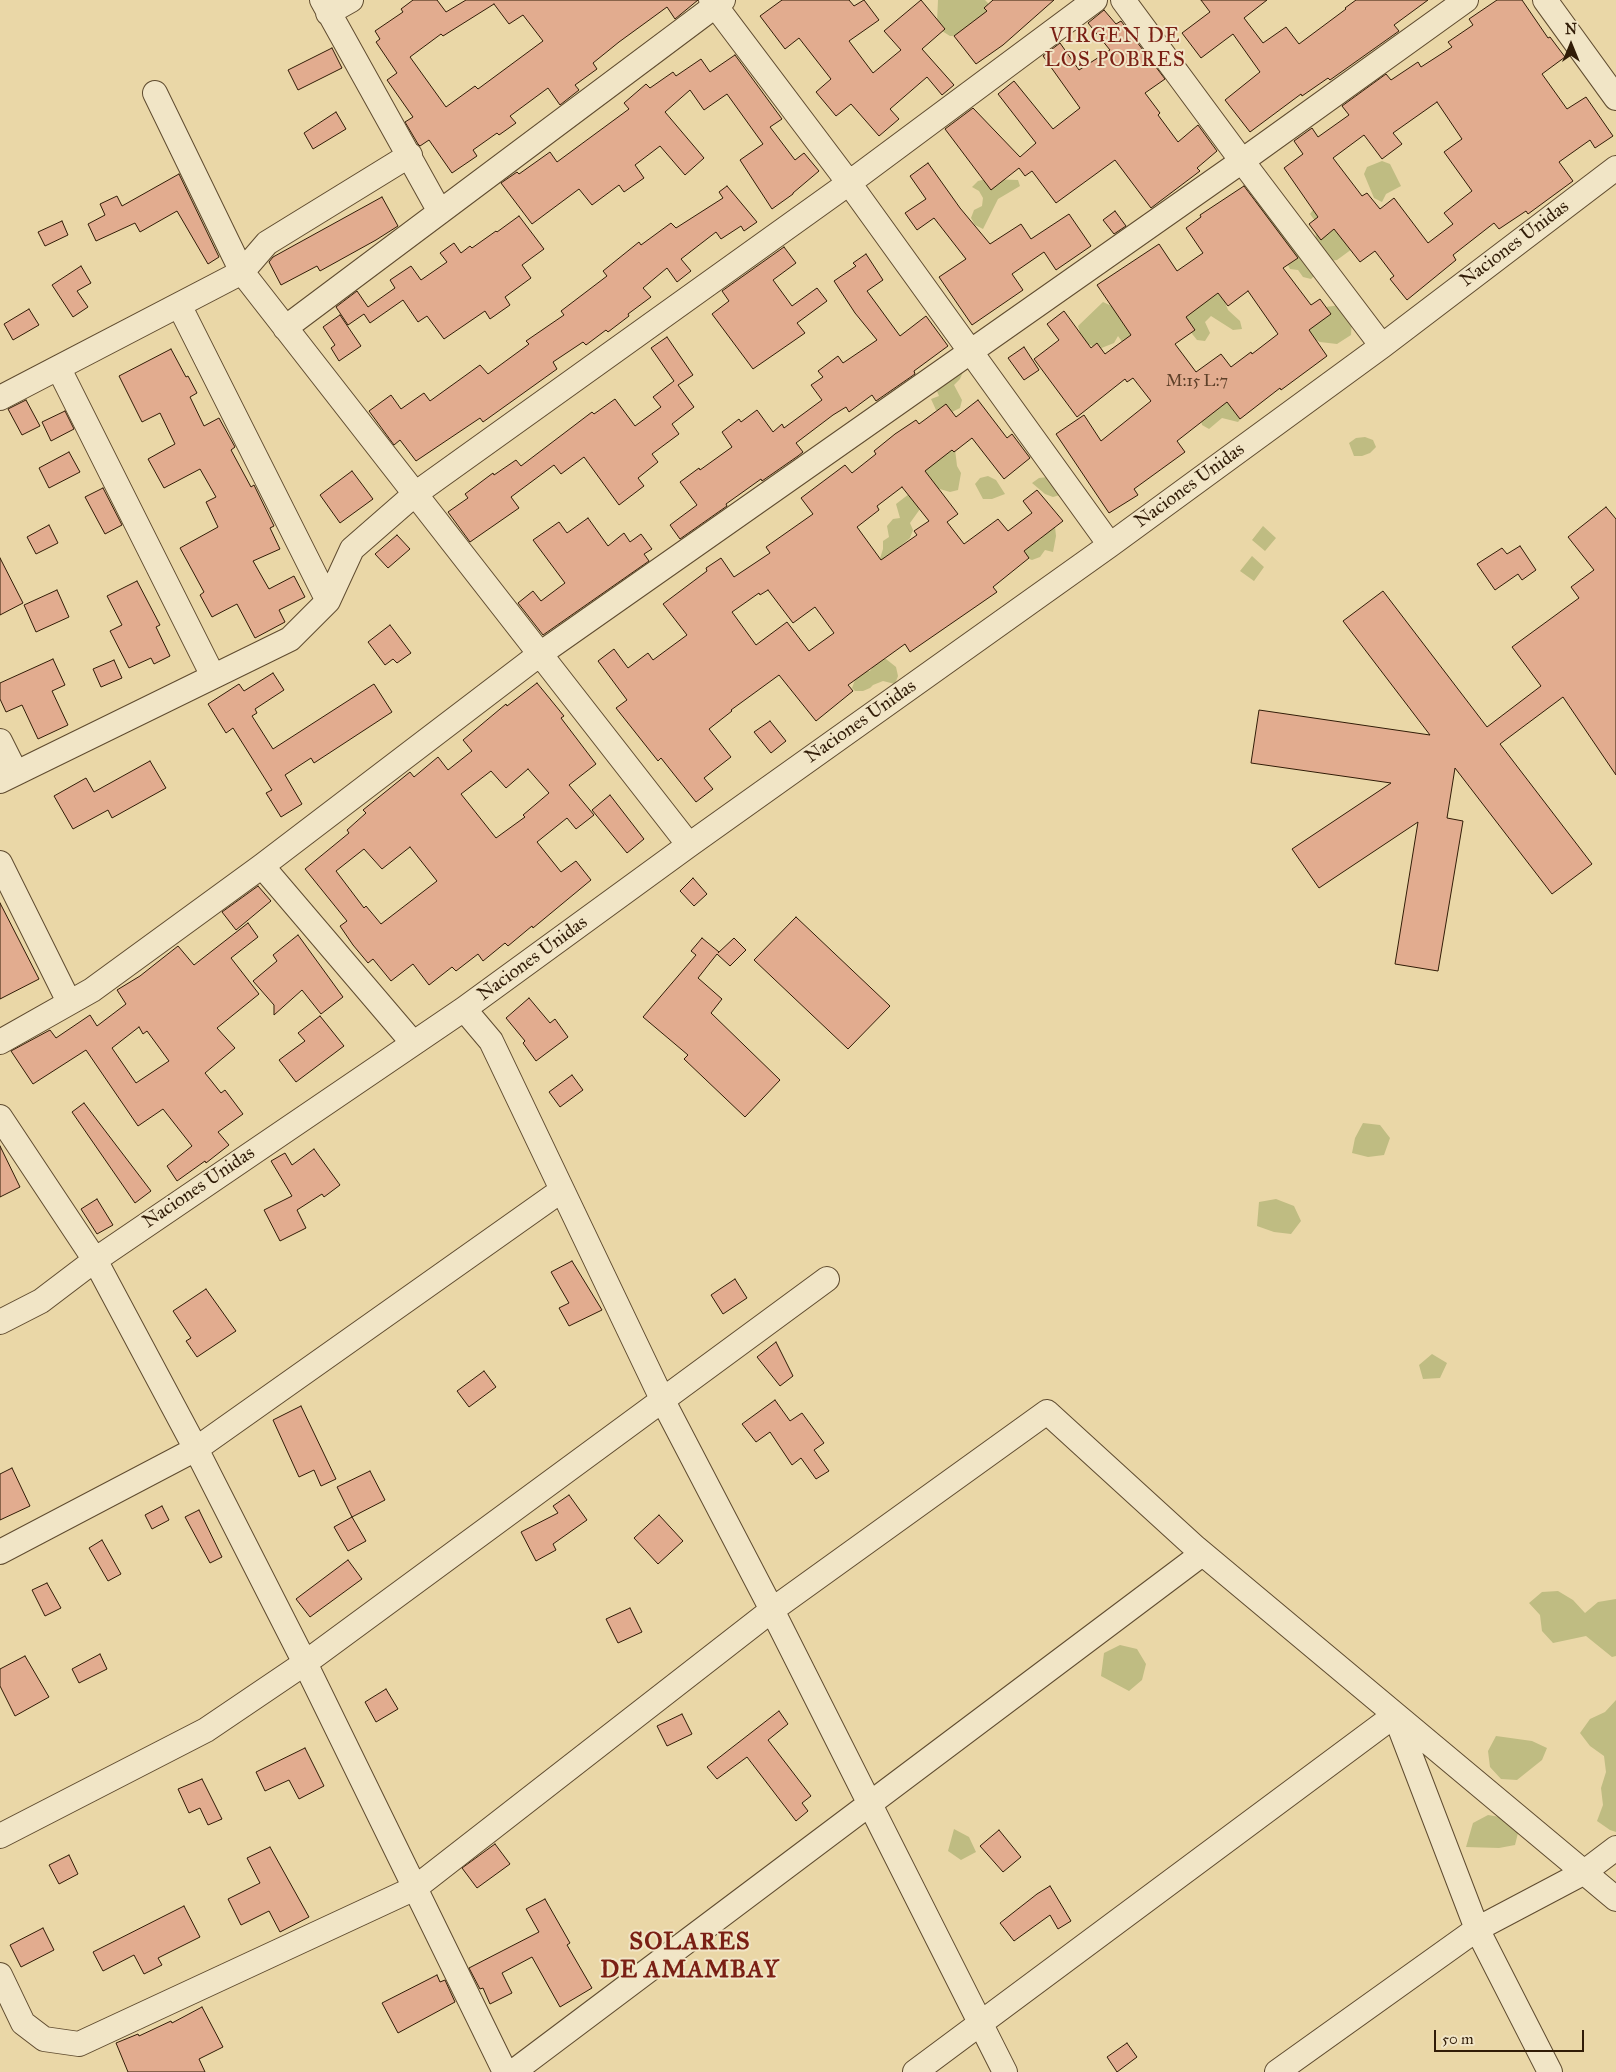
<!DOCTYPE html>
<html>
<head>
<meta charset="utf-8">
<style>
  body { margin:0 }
  #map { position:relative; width:1616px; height:2072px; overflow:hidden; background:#ead7a7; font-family:"IM FELL Great Primer",serif }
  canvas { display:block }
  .north { position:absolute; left:1546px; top:20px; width:50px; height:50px; -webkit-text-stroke:4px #f1e5c6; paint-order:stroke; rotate:0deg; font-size:14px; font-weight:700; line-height:20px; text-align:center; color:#311c07 }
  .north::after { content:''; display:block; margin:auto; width:18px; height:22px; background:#311c07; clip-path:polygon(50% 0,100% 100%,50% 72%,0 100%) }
  .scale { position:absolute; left:1434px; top:2030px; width:150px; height:22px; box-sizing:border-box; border:2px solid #311c07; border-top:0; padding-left:6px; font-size:15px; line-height:18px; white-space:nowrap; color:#311c07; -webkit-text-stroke:4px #f1e5c6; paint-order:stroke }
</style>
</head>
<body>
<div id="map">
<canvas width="1616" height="2072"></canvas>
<div class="north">N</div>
<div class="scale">50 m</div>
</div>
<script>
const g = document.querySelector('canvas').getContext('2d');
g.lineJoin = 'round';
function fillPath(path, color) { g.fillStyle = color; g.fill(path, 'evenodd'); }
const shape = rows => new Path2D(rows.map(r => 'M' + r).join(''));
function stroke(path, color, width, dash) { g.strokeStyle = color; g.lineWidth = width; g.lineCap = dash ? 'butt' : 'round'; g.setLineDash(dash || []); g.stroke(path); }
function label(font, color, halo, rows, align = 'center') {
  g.font = font + ' "IM FELL Great Primer",serif'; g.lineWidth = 4; g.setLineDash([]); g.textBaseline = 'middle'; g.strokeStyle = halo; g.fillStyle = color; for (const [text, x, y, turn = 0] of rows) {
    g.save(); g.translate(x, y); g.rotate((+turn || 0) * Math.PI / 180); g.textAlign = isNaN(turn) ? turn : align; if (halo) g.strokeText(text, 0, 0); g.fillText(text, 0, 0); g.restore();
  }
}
const green = shape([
  [938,0,985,0,988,3,988,13,961,36,950,36,942,31,937,23],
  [1382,161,1390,164,1401,186,1386,194,1382,202,1374,198,1364,174,1367,167],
  [986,179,1018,180,1020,186,998,199,983,229,975,225,971,218,974,210,982,206,983,198,979,191,972,187,978,181],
  [1255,194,1317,273,1311,279,1303,277,1298,270,1290,269,1256,202],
  [1315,207,1352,249,1337,260,1329,261,1316,241,1315,221,1310,214],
  [1204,288,1225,294,1225,302,1228,310,1240,321,1242,329,1233,330,1211,316,1205,322,1210,333,1205,341,1197,340,1181,320],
  [1103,302,1118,309,1147,308,1125,346,1118,336,1114,343,1099,349,1083,342,1078,326],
  [1342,305,1352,319,1351,335,1337,344,1320,342,1306,335,1309,314,1325,307],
  [955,368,963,372,960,379,954,385,962,400,960,408,952,412,936,410,931,399,939,396,936,389],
  [1221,395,1243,416,1238,422,1222,418,1209,429,1202,425,1200,413],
  [1365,437,1373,440,1376,447,1370,453,1362,456,1354,456,1349,443,1356,438],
  [955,449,957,466,961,473,958,490,950,492,933,487,926,482,926,466,936,452],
  [988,476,996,480,1005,494,992,499,983,499,975,484,980,478],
  [1048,477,1060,495,1053,497,1045,494,1032,483,1039,478],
  [909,494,920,509,910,523,913,530,910,538,878,565,883,549,883,541,889,537,887,526,893,519,900,518,896,504],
  [1263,526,1276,538,1265,551,1252,540],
  [1055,527,1056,536,1053,552,1045,550,1040,557,1032,560,1024,557,1021,549,1032,538,1040,540,1044,534],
  [1252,556,1264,567,1254,581,1240,571],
  [882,658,886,659,896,667,898,676,895,684,883,681,873,685,870,688,863,691,855,691,852,688,858,672,870,671,878,660],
  [1363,1123,1380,1125,1390,1138,1384,1155,1368,1157,1352,1153,1355,1138],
  [1276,1199,1294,1206,1301,1221,1291,1234,1274,1232,1257,1226,1259,1202],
  [1432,1354,1447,1363,1440,1378,1423,1379,1419,1365],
  [1558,1591,1573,1600,1585,1613,1598,1602,1616,1599,1616,1656,1612,1657,1586,1636,1553,1643,1542,1631,1540,1615,1529,1603,1542,1592],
  [1120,1645,1137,1649,1146,1664,1142,1680,1129,1691,1101,1676,1104,1653],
  [1616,1700,1616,1832,1610,1830,1597,1821,1603,1805,1601,1788,1606,1772,1604,1756,1590,1746,1580,1733,1590,1719,1605,1712],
  [1496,1736,1532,1741,1547,1748,1542,1760,1517,1780,1501,1779,1490,1767,1488,1751],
  [1488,1815,1506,1818,1519,1829,1515,1845,1499,1848,1466,1847,1473,1823],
  [954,1829,969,1837,976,1852,961,1860,948,1851]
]);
const building = shape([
  [413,0,437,0,446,12,466,0,698,0,675,19,667,7,619,42,593,63,597,69,575,85,579,90,560,105,548,88,510,116,516,123,499,135,497,133,473,150,477,156,452,173,429,140,420,146,418,144,405,122,413,117,387,80,397,73,376,42,380,39,375,31,403,12,401,9,413,0],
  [494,4,509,24,523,15,543,41,478,89,475,86,446,107,410,57,441,34,443,36,494,4],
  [782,0,849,0,854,6,864,0,879,20,849,41,873,73,901,50,884,31,921,0,945,29,922,49,954,85,942,95,927,77,890,109,899,119,879,136,851,104,836,116,816,92,831,79,799,38,785,49,760,16,782,0],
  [993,0,1054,0,1003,45,976,64,954,36,987,11,984,8,993,0],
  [1201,0,1267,0,1244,18,1263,43,1286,27,1299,44,1346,9,1345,8,1356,0,1428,0,1394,25,1399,31,1330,80,1328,78,1302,96,1301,94,1250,132,1225,100,1260,72,1233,34,1201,58,1182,33,1210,12,1201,0],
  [1497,0,1522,0,1548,38,1550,37,1565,57,1542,74,1567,109,1586,97,1613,136,1595,148,1590,140,1559,162,1573,181,1528,214,1526,211,1499,229,1494,223,1453,255,1456,260,1407,300,1390,279,1394,276,1375,251,1360,262,1334,229,1321,240,1309,224,1318,217,1284,168,1303,154,1294,141,1312,128,1318,137,1349,115,1342,106,1386,74,1391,80,1418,62,1421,67,1452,47,1448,42,1473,25,1469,19,1497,0],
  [1437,102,1462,139,1444,152,1472,191,1444,213,1453,224,1428,243,1394,198,1380,209,1367,193,1362,196,1333,158,1364,135,1382,159,1402,144,1393,133,1437,102],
  [1104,10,1116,24,1121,21,1165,79,1145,93,1160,113,1158,115,1178,142,1198,125,1217,151,1197,168,1200,171,1151,208,1115,160,1056,203,1032,171,1025,176,1019,168,991,190,945,129,973,108,1020,157,1036,143,998,94,1014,81,1053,129,1080,108,1043,56,1060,43,1079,70,1110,50,1088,23,1104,10],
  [332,48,342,68,298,90,288,70,332,48],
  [735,55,782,119,770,127,795,160,804,153,819,171,793,193,793,194,772,209,740,160,763,144,727,94,704,110,690,90,665,112,704,158,685,175,660,146,635,165,644,178,624,192,619,185,592,205,579,189,532,224,501,183,517,172,519,174,550,152,557,162,629,109,624,103,646,84,650,88,673,72,676,76,701,59,710,72,735,55],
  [336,112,346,129,313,149,304,133,336,112],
  [928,163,960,208,990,244,1021,224,1031,239,1069,214,1091,246,1056,270,1044,252,1012,274,1023,290,972,325,939,277,966,259,934,218,917,230,905,213,926,199,910,176,928,163],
  [179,174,219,257,208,264,177,211,140,232,135,223,96,241,88,224,105,215,100,204,117,196,122,206,179,174],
  [727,186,757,222,744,231,741,226,721,239,716,232,681,259,691,271,677,282,667,268,643,288,651,297,628,314,629,316,608,332,606,330,586,345,583,342,553,362,557,369,483,422,480,418,416,461,400,440,394,445,369,411,391,395,401,409,424,393,430,401,480,365,488,374,529,344,526,341,564,315,561,311,607,276,603,271,639,242,641,245,671,223,676,228,723,198,719,192,727,186],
  [1244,186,1298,258,1283,268,1311,305,1320,299,1331,314,1309,330,1327,356,1281,390,1280,388,1240,419,1227,402,1177,441,1185,452,1134,489,1138,495,1109,513,1056,434,1084,415,1101,441,1151,401,1133,378,1127,382,1125,379,1077,417,1034,359,1059,340,1047,324,1064,311,1091,348,1097,343,1105,354,1131,335,1097,285,1159,244,1177,271,1203,253,1186,228,1201,217,1200,215,1244,186],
  [1248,291,1278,334,1252,354,1251,352,1231,367,1221,354,1196,372,1175,344,1195,330,1186,317,1218,293,1228,306,1248,291],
  [382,197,398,226,376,240,320,271,317,266,281,285,269,262,273,257,382,197],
  [1115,211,1126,226,1114,234,1103,220,1115,211],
  [519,216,544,249,522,265,531,278,505,297,510,305,490,319,485,311,444,339,427,316,418,322,403,300,370,323,364,314,348,325,336,307,357,291,368,307,395,288,390,280,411,266,421,280,447,262,440,253,454,243,461,253,470,246,472,248,496,231,497,232,519,216],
  [62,221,68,235,45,246,38,232,62,221],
  [784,247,796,263,773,280,792,306,817,288,827,301,797,323,805,333,753,369,712,314,729,301,722,291,784,247],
  [866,254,883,280,867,291,900,336,926,316,948,346,914,371,915,374,876,401,872,395,849,412,846,407,833,415,796,443,803,452,798,456,762,481,761,479,726,504,727,506,680,539,670,525,697,505,680,482,699,468,700,470,732,447,722,432,739,419,741,422,757,410,773,432,782,424,784,428,822,400,811,385,823,377,818,371,838,356,843,363,877,340,855,313,834,281,856,266,853,263,866,254],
  [81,266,91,283,77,291,88,307,73,317,52,285,81,266],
  [29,309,39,325,13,340,4,324,29,309],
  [340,315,361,346,339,361,331,348,335,345,323,327,340,315],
  [667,337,693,375,678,385,694,407,672,424,679,434,652,454,658,462,638,478,644,486,619,505,584,457,561,474,554,465,511,497,519,508,470,542,448,512,468,498,465,494,493,473,494,475,516,460,521,466,592,412,594,414,615,399,635,426,661,407,653,397,674,381,651,348,667,337],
  [1024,347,1039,370,1024,380,1008,358,1024,347],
  [171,349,186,377,188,376,197,393,190,397,204,426,219,418,235,447,231,450,251,487,254,485,274,526,270,528,280,549,253,561,269,589,294,576,305,597,279,610,285,622,255,638,237,604,212,617,200,595,204,592,180,548,218,527,206,502,216,497,200,469,164,488,148,459,175,444,160,413,142,422,119,376,171,349],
  [26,400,40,426,22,435,8,409,26,400],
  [978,400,1007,438,1012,434,1030,458,1004,479,972,438,954,452,952,450,925,471,958,514,947,522,964,544,998,519,1008,531,1032,513,1023,501,1037,490,1063,521,1024,551,1029,558,993,587,997,592,910,652,905,644,848,685,853,691,816,721,779,675,731,710,732,711,709,729,731,757,704,778,713,789,696,802,661,758,658,761,616,708,627,700,598,661,614,649,628,668,648,653,653,660,687,635,663,604,707,571,706,568,721,558,734,577,770,553,766,547,813,514,801,498,845,465,852,473,876,454,874,451,895,434,916,420,919,424,946,404,956,417,978,400],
  [902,487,929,521,914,531,917,535,881,560,857,527,879,510,877,506,902,487],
  [768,590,793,623,815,607,834,633,809,651,787,622,756,645,732,612,759,593,760,595,768,590],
  [65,411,74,429,51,441,42,422,65,411],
  [69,452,80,472,49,488,39,468,69,452],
  [352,471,373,499,340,523,320,495,352,471],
  [103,488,122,525,105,534,85,497,103,488],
  [1606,507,1616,519,1616,775,1563,697,1500,744,1592,864,1552,894,1455,768,1447,818,1463,821,1438,971,1395,964,1418,822,1319,888,1292,849,1391,783,1251,763,1259,710,1430,735,1343,621,1383,591,1487,727,1541,686,1512,647,1579,598,1571,587,1594,570,1568,537,1606,507],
  [588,518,608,546,624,533,630,542,641,534,652,549,644,554,649,561,543,635,518,603,533,591,541,601,565,583,533,540,559,522,567,533,588,518],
  [49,525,58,543,36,554,27,537,49,525],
  [397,535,410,549,388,568,375,554,397,535],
  [1520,546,1536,570,1522,580,1518,574,1495,590,1477,564,1502,548,1507,554,1520,546],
  [0,558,23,603,0,615,0,558],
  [137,581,160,625,156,627,170,656,154,664,151,658,129,668,110,631,122,625,107,596,137,581],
  [57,590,69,617,36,632,24,605,57,590],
  [390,625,411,653,397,663,393,659,385,665,368,642,390,625],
  [53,659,65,685,52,691,68,725,38,739,22,705,6,712,0,699,0,683,53,659],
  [114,660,122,678,101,687,93,669,114,660],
  [273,673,284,690,255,709,257,713,252,716,273,749,374,684,392,712,314,763,311,758,285,775,302,804,281,817,266,793,272,790,233,728,226,733,208,704,239,684,244,691,273,673],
  [537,683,564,716,561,718,596,764,569,785,594,815,576,829,567,818,537,842,561,872,576,861,591,880,533,928,532,926,508,946,505,943,483,961,478,954,456,971,452,967,429,985,413,964,391,981,373,959,368,963,353,945,340,926,347,921,305,869,349,833,347,830,366,813,363,810,410,772,414,777,438,757,448,770,472,751,463,740,506,704,507,706,537,683],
  [528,769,549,793,523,815,525,817,496,838,461,794,491,771,506,788,528,769],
  [410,847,437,881,381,924,366,906,364,908,336,871,364,849,382,869,410,847],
  [770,721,786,741,771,753,754,732,770,721],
  [150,761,166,788,112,818,108,810,73,829,54,796,86,778,94,792,150,761],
  [610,795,644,839,627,853,592,810,610,795],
  [693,878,707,894,694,906,680,891,693,878],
  [258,886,271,901,236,930,222,912,258,886],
  [0,903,39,979,0,999,0,903],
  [796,917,890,1006,848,1049,754,960,796,917],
  [248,923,258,937,231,958,259,994,217,1028,235,1048,205,1073,221,1093,225,1090,243,1114,218,1132,229,1145,206,1163,205,1161,177,1181,167,1166,192,1146,163,1109,138,1126,86,1050,33,1084,11,1051,50,1030,56,1038,90,1015,97,1026,126,1004,117,990,140,976,178,946,194,965,248,923],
  [139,1027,143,1034,147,1031,169,1061,136,1083,112,1048,139,1027],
  [298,935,343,997,321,1014,302,990,274,1015,274,1005,253,981,277,961,273,955,298,935],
  [702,938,719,952,718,953,734,938,746,950,730,966,717,954,698,978,722,999,711,1013,780,1080,745,1117,684,1059,688,1055,643,1017,696,955,691,951,702,938],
  [529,998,550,1023,555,1019,568,1037,536,1061,523,1043,525,1041,506,1018,529,998],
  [320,1016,344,1046,296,1082,279,1060,305,1041,298,1033,320,1016],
  [572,1075,583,1090,560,1107,549,1092,572,1075],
  [84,1103,151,1191,135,1203,72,1112,84,1103],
  [0,1146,20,1187,0,1197,0,1146],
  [314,1149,340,1185,324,1197,322,1194,297,1210,306,1228,280,1241,264,1210,292,1196,271,1161,285,1153,292,1165,314,1149],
  [97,1199,113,1225,97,1234,81,1209,97,1199],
  [572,1261,602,1310,569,1326,559,1308,569,1303,551,1272,572,1261],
  [735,1279,747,1298,723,1314,711,1295,735,1279],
  [206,1289,236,1331,197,1357,186,1341,191,1338,173,1311,206,1289],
  [776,1342,793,1376,780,1386,757,1357,776,1342],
  [484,1371,496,1387,469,1407,457,1391,484,1371],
  [775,1400,790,1421,802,1413,824,1443,814,1450,829,1471,816,1479,801,1458,792,1465,770,1432,756,1442,742,1424,775,1400],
  [301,1406,336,1479,321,1486,314,1470,299,1477,273,1420,301,1406],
  [12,1468,30,1506,0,1520,0,1474,12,1468],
  [370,1471,385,1500,352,1517,337,1487,370,1471],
  [569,1495,587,1520,553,1544,556,1550,536,1561,521,1532,558,1513,553,1506,569,1495],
  [162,1506,169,1520,152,1529,145,1515,162,1506],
  [199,1510,222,1557,210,1563,185,1517,199,1510],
  [659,1515,683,1541,658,1564,634,1538,659,1515],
  [352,1517,366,1541,348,1551,334,1527,352,1517],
  [102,1540,121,1574,108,1581,89,1548,102,1540],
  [348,1560,362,1579,310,1617,296,1599,348,1560],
  [47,1583,61,1608,45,1616,32,1590,47,1583],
  [630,1608,642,1632,618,1643,606,1619,630,1608],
  [100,1654,107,1669,79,1683,72,1669,100,1654],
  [25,1656,49,1697,15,1716,0,1686,0,1669,25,1656],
  [386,1689,398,1709,376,1722,365,1702,386,1689],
  [779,1711,788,1724,768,1740,811,1796,802,1803,808,1811,796,1821,747,1757,717,1779,707,1767,779,1711],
  [682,1714,692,1734,667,1746,657,1726,682,1714],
  [305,1748,324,1786,299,1799,289,1780,265,1791,256,1772,305,1748],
  [202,1779,222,1819,208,1825,200,1808,189,1813,178,1789,202,1779],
  [999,1830,1021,1857,1003,1872,980,1846,999,1830],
  [495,1844,510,1864,477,1888,462,1868,495,1844],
  [270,1847,309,1917,280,1932,269,1911,241,1925,228,1899,260,1883,247,1858,270,1847],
  [69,1855,78,1874,59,1884,49,1865,69,1855],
  [1050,1886,1071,1921,1058,1929,1050,1915,1014,1941,1000,1923,1037,1894,1050,1886],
  [545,1899,570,1943,567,1945,592,1988,560,2007,532,1957,502,1973,512,1993,490,2004,483,1988,480,1989,469,1968,539,1932,526,1909,545,1899],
  [184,1906,200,1937,158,1958,162,1965,144,1974,134,1955,103,1971,93,1952,184,1906],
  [43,1928,54,1950,21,1967,10,1945,43,1928],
  [437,1975,440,1982,445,1980,455,2002,398,2033,382,2003,437,1975],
  [202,2007,223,2047,199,2059,205,2072,128,2072,116,2043,138,2034,139,2036,171,2021,172,2023,202,2007],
  [1127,2043,1137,2057,1117,2072,1107,2057,1127,2043]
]);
const minor = shape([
  [322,0,440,212],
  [711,0,849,183,1110,545],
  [1123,0,1242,161,1382,346],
  [1545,0,1616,98],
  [328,13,351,0],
  [155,93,242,272,689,845],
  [179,305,328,601],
  [285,328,723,0],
  [59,369,213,676],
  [0,398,242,272,267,243,410,155],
  [0,741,16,773],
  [0,781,290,639,328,601,352,549,415,494,849,183,1095,0],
  [0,863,69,1002],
  [262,866,413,1043],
  [464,1009,491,1041,663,1401,772,1610,1005,2072],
  [0,1042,92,990,262,866,540,654,1242,161,1466,0],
  [0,1117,95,1260,196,1449,305,1663,505,2072],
  [0,1322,41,1301,95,1260,464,1009,689,845,1110,545,1382,346,1616,168],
  [0,1552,196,1449,562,1190],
  [0,1836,206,1730,305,1663,827,1279],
  [0,1975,23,2023,44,2039,79,2044,415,1888,772,1610,1047,1412,1196,1548,1616,1899],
  [513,2072,1202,1554],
  [915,2072,1395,1715,1477,1929,1550,2072],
  [1277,2072,1477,1929,1583,1873,1616,1848]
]);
const numberNames = [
  ["M:15 L:7",1197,382]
];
const streetNames = [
  ["Naciones Unidas",1515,244,-37],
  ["Naciones Unidas",1190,486,-36],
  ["Naciones Unidas",861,722,-35],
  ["Naciones Unidas",533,959,-36],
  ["Naciones Unidas",199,1188,-34]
];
const quarterNames = [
  ["VIRGEN DE",1115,37],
  ["LOS POBRES",1115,61]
];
const districtNames = [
  ["SOLARES",690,1943],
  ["DE AMAMBAY",690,1971]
];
fillPath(green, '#bfbc82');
fillPath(building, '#e2ac8f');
stroke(building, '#311c07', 1);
stroke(minor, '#5f4b2f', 26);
stroke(minor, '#f1e5c6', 24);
label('16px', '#5d4029', null, numberNames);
label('19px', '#311c07', '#f1e5c6', streetNames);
g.letterSpacing = '1px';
label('21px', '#7a1f14', '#f1e5c6', quarterNames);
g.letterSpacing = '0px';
g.letterSpacing = '1px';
label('bold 24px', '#7a1f14', '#f1e5c6', districtNames);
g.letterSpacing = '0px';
</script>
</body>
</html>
